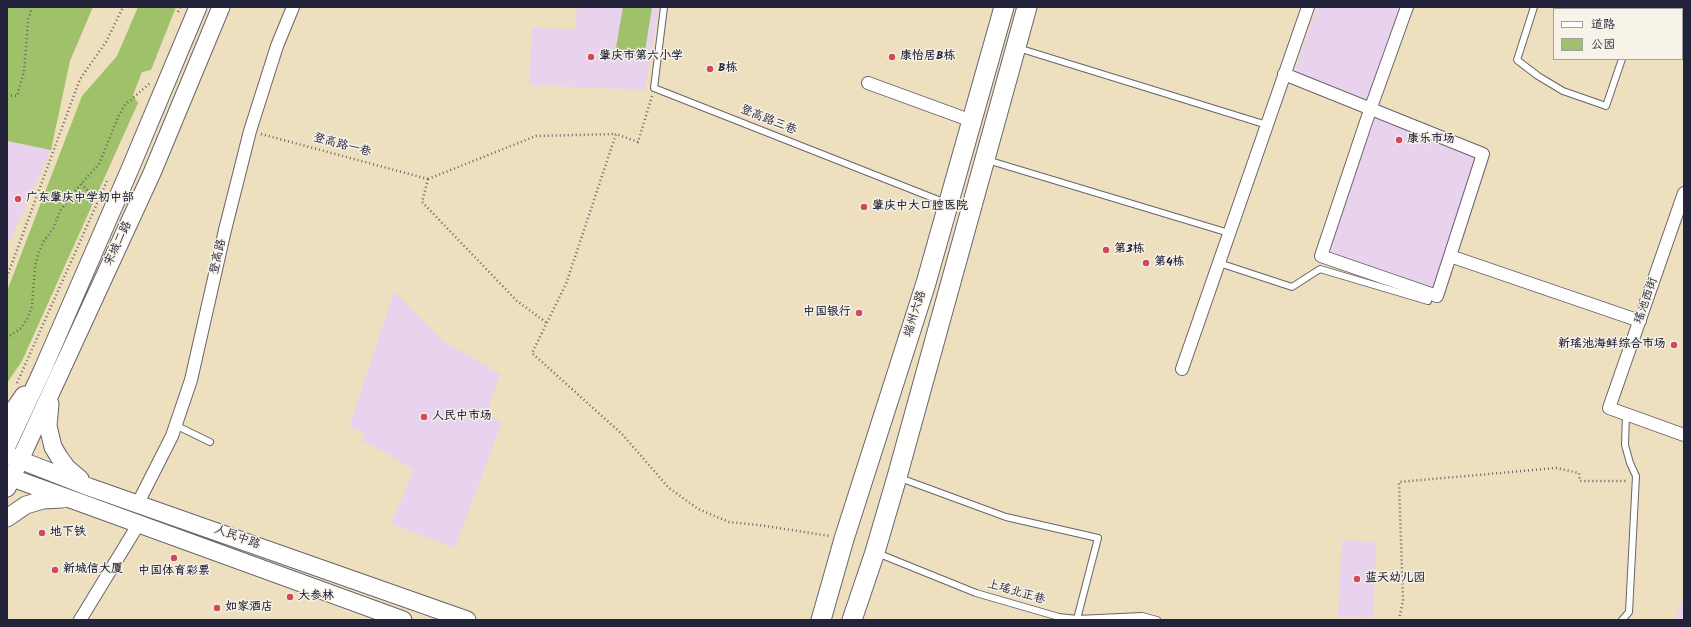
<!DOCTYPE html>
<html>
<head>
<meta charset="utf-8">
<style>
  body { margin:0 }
  #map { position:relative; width:1691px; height:627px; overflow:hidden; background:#eedfbf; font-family:Kalam,"LXGW WenKai TC",sans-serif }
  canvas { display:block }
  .frame { position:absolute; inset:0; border:8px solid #22223b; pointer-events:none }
  .legend { position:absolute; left:1553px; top:8px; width:130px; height:52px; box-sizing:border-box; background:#f7f3e8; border:1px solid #a29fa3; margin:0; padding:5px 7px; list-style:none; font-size:12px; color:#22223b }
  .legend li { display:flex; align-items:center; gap:8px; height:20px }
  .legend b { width:20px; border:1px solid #a29fa3 }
</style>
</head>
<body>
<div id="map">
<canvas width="1691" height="627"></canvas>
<div class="frame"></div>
<ul class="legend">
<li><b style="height:5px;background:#fff"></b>道路</li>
<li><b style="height:11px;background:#9fc16a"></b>公园</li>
</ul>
</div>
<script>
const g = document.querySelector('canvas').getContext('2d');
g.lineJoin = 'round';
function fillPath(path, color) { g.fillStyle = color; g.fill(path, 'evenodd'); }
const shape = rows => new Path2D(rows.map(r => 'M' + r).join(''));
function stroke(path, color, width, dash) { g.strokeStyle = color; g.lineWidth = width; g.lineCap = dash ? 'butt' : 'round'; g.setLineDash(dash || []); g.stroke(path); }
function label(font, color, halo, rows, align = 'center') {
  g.font = font + ' Kalam,"LXGW WenKai TC",sans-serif'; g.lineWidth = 3; g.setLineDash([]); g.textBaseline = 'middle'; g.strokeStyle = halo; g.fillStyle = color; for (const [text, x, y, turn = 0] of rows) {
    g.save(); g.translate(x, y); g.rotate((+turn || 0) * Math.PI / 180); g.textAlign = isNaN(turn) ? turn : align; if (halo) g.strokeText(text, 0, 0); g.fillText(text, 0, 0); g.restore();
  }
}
const built = shape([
  [577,7,659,7,645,90,529,85,532,28,575,29],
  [1317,7,1401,7,1374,87,1392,124,1479,155,1431,292,1323,254,1368,124,1351,93,1294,73],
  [7,141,51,150,7,247],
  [394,291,443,341,500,374,487,413,502,422,455,548,391,524,413,471,400,461,363,441,365,433,349,427],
  [1342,540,1376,542,1373,618,1338,617],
  [1684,595,1684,620,1675,620]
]);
const green = shape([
  [7,7,93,7,70,61,51,150,7,141],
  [138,7,176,7,151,70,142,72,133,95,138,103,22,361,7,383,7,291,82,96,117,56],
  [623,7,652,7,644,57,615,53]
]);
const path = shape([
  [178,12,180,7],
  [7,95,17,96,24,72,28,21,32,7],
  [652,96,638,142,616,134,566,284,532,353,623,435,668,487,698,509,729,522,759,525,830,536],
  [261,134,428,179],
  [428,179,422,202,517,301,547,323],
  [428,179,536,136,616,134],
  [81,184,98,201],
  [7,277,80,79,106,42,123,7],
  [7,338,21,328,27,319,32,306,35,266,39,251,44,241,53,229,60,211,81,184,99,164,119,115,125,105,150,83],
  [17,383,107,181],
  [1399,620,1403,600,1399,482,1556,468,1579,473,1580,481,1626,481]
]);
const service = shape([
  [664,7,654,88,946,203],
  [1534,7,1517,60,1538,76,1563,91,1606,106,1622,59],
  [1640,9,1640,7],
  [1018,48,1267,125],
  [987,160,1229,233],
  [1219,263,1292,287,1320,269,1428,301],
  [175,425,210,442],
  [900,478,1006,517,1098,538,1077,619],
  [877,553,976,593,1059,617,1077,619,1142,616,1157,620],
  [1622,620,1629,612,1636,476,1630,463,1625,445,1626,414]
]);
const minor = shape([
  [1407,7,1370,110,1321,256,1437,296,1450,256],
  [1284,74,1483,154,1450,256,1640,321],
  [868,83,972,121],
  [1684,193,1609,408,1684,435],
  [1182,369,1308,7],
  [138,503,172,436,191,380,225,230,250,131,277,46,293,7],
  [80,620,138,525]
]);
const secondary = shape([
  [50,404,48,426,53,447,59,457,67,468,80,479],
  [7,415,15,408,24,395],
  [7,446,42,371,130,169,198,7],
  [7,455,89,487,467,620],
  [7,476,403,620],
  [7,488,152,173,221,7],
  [7,518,26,505,43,500,62,499]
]);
const primary = shape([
  [821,620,844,539,926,283,1004,7],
  [852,620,875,552,897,477,1027,7]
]);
const markers = [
  [591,57,4,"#d1495b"],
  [892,57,4,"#d1495b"],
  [710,69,4,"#d1495b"],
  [1399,140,4,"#d1495b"],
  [18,199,4,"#d1495b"],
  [864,207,4,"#d1495b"],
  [1106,250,4,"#d1495b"],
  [1146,263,4,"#d1495b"],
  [859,313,4,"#d1495b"],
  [1674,345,4,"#d1495b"],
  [424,417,4,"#d1495b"],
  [42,533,4,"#d1495b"],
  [174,558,4,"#d1495b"],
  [55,570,4,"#d1495b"],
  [1357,579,4,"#d1495b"],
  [290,597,4,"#d1495b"],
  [217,608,4,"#d1495b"]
];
const poiNames = [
  ["肇庆市第六小学",599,57],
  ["康怡居B栋",900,57],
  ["B栋",718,69],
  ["康乐市场",1407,140],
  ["广东肇庆中学初中部",26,199],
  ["肇庆中大口腔医院",872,207],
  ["第3栋",1114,250],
  ["第4栋",1154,263],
  ["中国银行",851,313,"right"],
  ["新瑶池海鲜综合市场",1666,345,"right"],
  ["人民中市场",432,417],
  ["地下铁",50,533],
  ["新城信大厦",63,570],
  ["中国体育彩票",174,572,"center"],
  ["蓝天幼儿园",1365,579],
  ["大参林",298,597],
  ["如家酒店",225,608]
];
const streetNames = [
  ["登高路三巷",768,121,22],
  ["登高路一巷",342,146,15],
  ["宋城二路",119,244,-65],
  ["登高路",219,257,-77],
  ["瑶池西街",1647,301,-71],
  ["端州六路",916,314,-72],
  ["人民中路",237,538,20],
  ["上瑶北正巷",1016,593,16]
];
fillPath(built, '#e8d2ee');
fillPath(green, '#9fc16a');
stroke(service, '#696469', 8);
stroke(minor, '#696469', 14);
stroke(secondary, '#696469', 19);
stroke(primary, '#696469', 21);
stroke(path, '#696469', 2.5, [1, 3]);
stroke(service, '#fff', 6);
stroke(minor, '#fff', 12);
stroke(secondary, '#fff', 17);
stroke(primary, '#fff', 19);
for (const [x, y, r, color] of markers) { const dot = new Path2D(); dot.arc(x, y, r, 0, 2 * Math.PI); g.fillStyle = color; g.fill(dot); stroke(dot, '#f7f3e8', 1.5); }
label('bold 12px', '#22223b', '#f7f3e8', poiNames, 'left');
label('12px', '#22223b', '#f7f3e8', streetNames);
</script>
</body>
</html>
